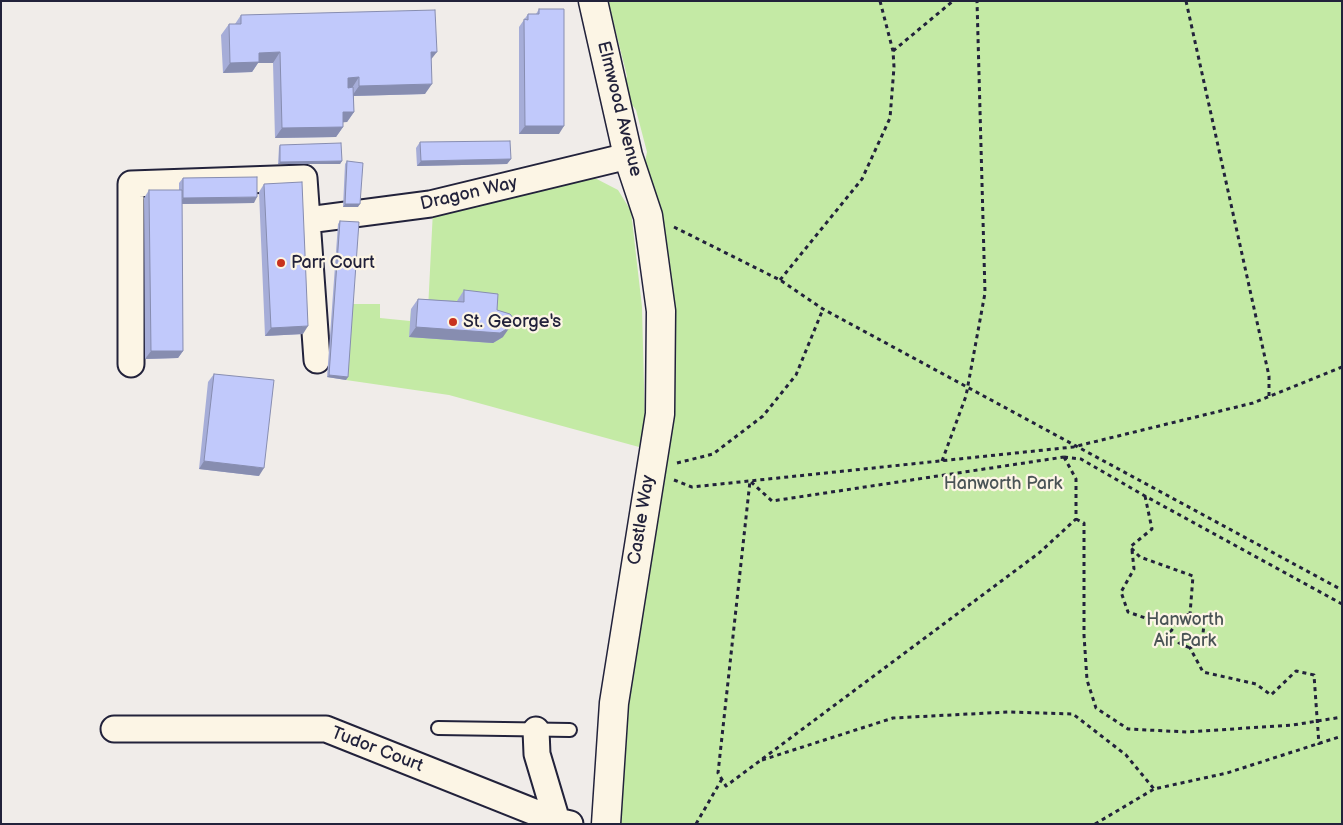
<!DOCTYPE html>
<html>
<head>
<meta charset="utf-8">
<style>
  body { margin:0 }
  #map { position:relative; width:1343px; height:825px; overflow:hidden; background:#f0ece9; font-family:"Balsamiq Sans",sans-serif }
  canvas { display:block }
  .frame { position:absolute; inset:0; border:2px solid #22223b; pointer-events:none }
</style>
</head>
<body>
<div id="map">
<canvas width="1343" height="825"></canvas>
<div class="frame"></div>
</div>
<script>
const g = document.querySelector('canvas').getContext('2d');
g.lineJoin = 'round';
function fillPath(path, color) { g.fillStyle = color; g.fill(path, 'evenodd'); }
const shape = rows => new Path2D(rows.map(r => 'M' + r).join(''));
function stroke(path, color, width, dash) { g.strokeStyle = color; g.lineWidth = width; g.lineCap = dash ? 'butt' : 'round'; g.setLineDash(dash || []); g.stroke(path); }
function label(font, color, halo, rows, align = 'center') {
  g.font = font + ' "Balsamiq Sans",sans-serif'; g.lineWidth = 4.5; g.setLineDash([]); g.textBaseline = 'middle'; g.strokeStyle = halo; g.fillStyle = color; for (const [text, x, y, turn = 0] of rows) {
    g.save(); g.translate(x, y); g.rotate((+turn || 0) * Math.PI / 180); g.textAlign = isNaN(turn) ? turn : align; if (halo) g.strokeText(text, 0, 0); g.fillText(text, 0, 0); g.restore();
  }
}
const green = shape([
  [608,1,1342,1,1342,824,617,824,620,760,649,528,660,470,644,167,647,152,636,110,622,92,627,76],
  [589,175,618,190,631,211,642,307,645,426,639,447,449,395,346,380,352,304,380,304,380,318,410,321,411,309,428,310,433,210]
]);
const path = shape([
  [1186,1,1269,376,1269,397],
  [893,51,953,1],
  [674,227,780,280,823,309,1342,590],
  [780,280,862,179,890,118,894,67,893,51,880,1],
  [1064,457,1076,479,1076,519,1039,553,726,786,718,773,750,481,772,501,1064,457],
  [1064,457,1081,459,1145,496,1342,604],
  [942,461,966,396,985,293,977,1],
  [677,463,713,454,763,416,796,375,823,309],
  [674,480,692,487,1073,447,1253,403,1342,367],
  [1145,496,1152,529,1130,547,1140,557,1193,576,1190,614,1204,625,1202,641,1190,648,1203,672,1256,684,1271,695,1296,671,1314,675,1319,745],
  [1076,519,1084,523,1084,635,1087,680,1096,708,1128,729,1187,732,1293,725,1342,717],
  [1132,550,1134,569,1121,592,1128,612,1154,621,1171,616,1181,617],
  [1190,614,1181,617,1171,631,1179,643,1190,648],
  [762,760,893,718,1008,712,1073,714,1126,755,1154,789,1227,773,1342,736],
  [696,824,722,779],
  [1095,824,1154,789]
]);
const service = shape([
  [438,728,570,730]
]);
const minor = shape([
  [308,220,430,204,628,156],
  [131,364,131,184,304,178,317,360],
  [114,729,326,729,557,821,570,824],
  [536,730,537,754,557,821]
]);
const tertiary = shape([
  [593,1,628,156,648,216,661,311,660,414,614,703,606,824]
]);
const wall = shape([
  [539,9,559,134,519,134,519,27,528,14,536,14],
  [241,15,431,59,425,94,354,96,354,112,347,122,343,122,343,127,336,137,275,138,273,63,258,63,252,72,223,73,221,35,229,24,235,24],
  [420,142,511,159,507,164,417,166,416,148],
  [280,145,342,161,340,164,278,164,279,147],
  [347,161,358,207,343,207,345,164],
  [183,178,254,203,182,204,183,351,178,358,145,359,144,198,149,190,179,190,179,183],
  [264,184,303,334,265,336,259,192],
  [340,221,348,377,346,380,327,377,338,224],
  [464,290,497,310,503,337,493,343,409,337,411,309,418,299,457,301],
  [214,374,259,476,199,469,208,382]
]);
const shadedWall = shape([
  [280,52,273,63,258,63,252,72,223,73,230,63,259,53],
  [431,52,437,52,429,62],
  [359,77,352,88,341,88,348,78],
  [432,84,425,94,352,96,359,86],
  [343,112,354,112,347,122,336,123],
  [525,126,564,126,559,134,519,134],
  [343,127,336,137,275,138,282,128],
  [511,159,507,164,417,166,421,161],
  [342,161,340,164,278,164,280,162],
  [257,197,254,203,179,204,183,198],
  [345,204,360,204,358,207,343,207],
  [308,326,303,334,265,336,271,328],
  [416,327,510,327,503,337,493,343,409,337],
  [151,351,183,351,178,358,145,359],
  [329,375,348,377,346,380,327,377],
  [204,461,264,468,259,476,199,469]
]);
const building = shape([
  [539,9,564,9,564,126,525,126,524,19,528,20,528,14,539,14,539,9],
  [435,10,437,52,431,52,432,84,359,86,359,77,348,78,348,88,353,87,354,112,343,112,343,127,282,128,280,52,259,53,259,62,230,63,229,24,241,24,241,15,435,10],
  [510,141,511,159,421,161,420,142,510,141],
  [341,143,342,161,280,162,280,145,341,143],
  [347,161,363,163,360,204,345,204,347,161],
  [257,177,257,197,183,198,183,178,257,177],
  [302,182,308,326,271,328,264,184,302,182],
  [149,190,182,190,183,351,151,351,149,190],
  [340,221,359,222,348,377,329,375,340,221],
  [464,290,498,294,497,310,510,314,514,319,510,327,500,333,416,327,418,299,464,302,464,290],
  [214,374,274,380,264,468,204,461,214,374]
]);
const markers = [
  [281,263,5,"#c8321e"],
  [453,322,5,"#c8321e"]
];
const streetNames = [
  ["Elmwood Avenue",619,109,76],
  ["Dragon Way",469,194,-13],
  ["Castle Way",642,520,-81],
  ["Tudor Court",377,750,21]
];
const poiNames = [
  ["Parr Court",291,263],
  ["St. George's",463,322]
];
const parkNames = [
  ["Hanworth Park",1003,484],
  ["Hanworth",1185,620],
  ["Air Park",1185,641]
];
fillPath(green, '#c4eaa5');
stroke(service, '#22223b', 16);
stroke(minor, '#22223b', 29);
stroke(tertiary, '#22223b', 31);
stroke(path, '#22223b', 3, [4, 4]);
stroke(service, '#fcf5e5', 12);
stroke(minor, '#fcf5e5', 25);
stroke(tertiary, '#fcf5e5', 28);
fillPath(wall, '#a6add8');
fillPath(shadedWall, '#878db0');
fillPath(building, '#c1c9fb');
stroke(building, '#878db0', 1);
for (const [x, y, r, color] of markers) { const dot = new Path2D(); dot.arc(x, y, r, 0, 2 * Math.PI); g.fillStyle = color; g.fill(dot); stroke(dot, '#fcf5e5', 2); }
label('18px', '#22223b', '#fcf5e5', streetNames);
label('18px', '#22223b', '#fcf5e5', poiNames, 'left');
label('18px', '#4a5456', '#fcf5e5', parkNames);
</script>
</body>
</html>
